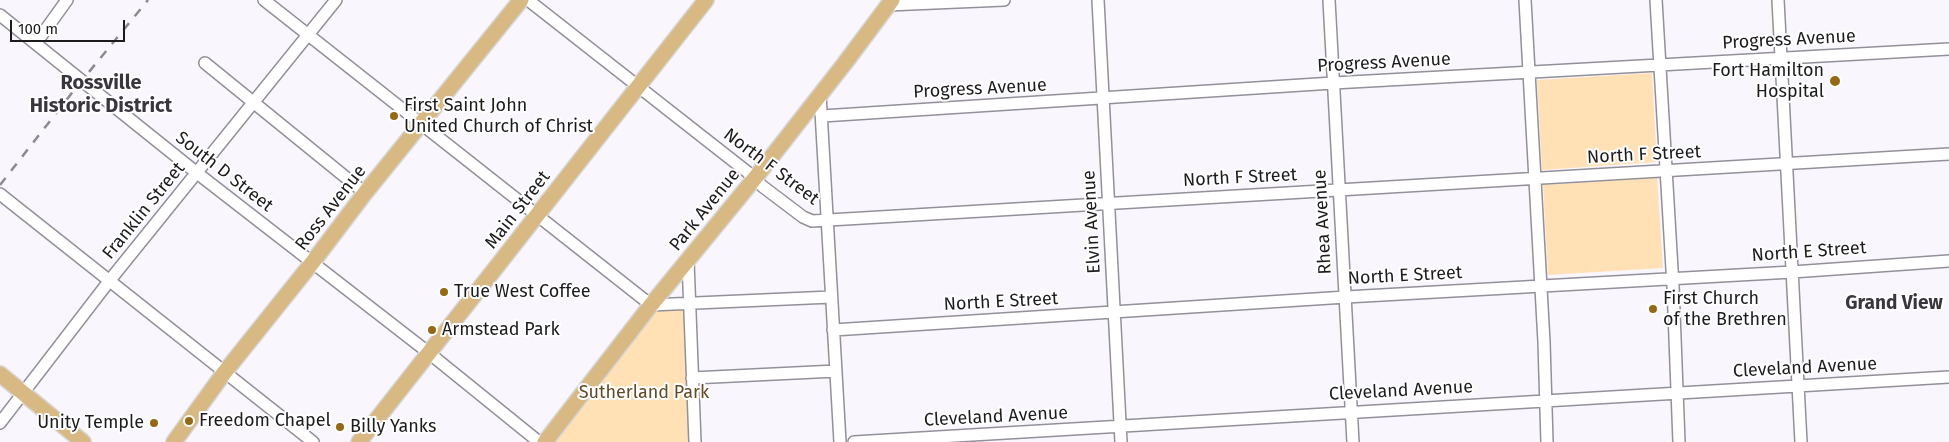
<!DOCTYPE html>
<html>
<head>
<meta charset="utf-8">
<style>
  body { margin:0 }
  #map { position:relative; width:1949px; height:442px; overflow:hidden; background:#f9f6fe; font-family:"Fira Sans",sans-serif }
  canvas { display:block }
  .scale { position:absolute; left:10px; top:20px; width:115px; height:22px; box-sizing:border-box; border:2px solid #1c1b1e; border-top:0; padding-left:6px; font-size:15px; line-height:18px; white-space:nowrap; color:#1c1b1e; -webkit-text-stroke:4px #fff; paint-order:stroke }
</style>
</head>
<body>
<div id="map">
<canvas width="1949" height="442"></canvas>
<div class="scale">100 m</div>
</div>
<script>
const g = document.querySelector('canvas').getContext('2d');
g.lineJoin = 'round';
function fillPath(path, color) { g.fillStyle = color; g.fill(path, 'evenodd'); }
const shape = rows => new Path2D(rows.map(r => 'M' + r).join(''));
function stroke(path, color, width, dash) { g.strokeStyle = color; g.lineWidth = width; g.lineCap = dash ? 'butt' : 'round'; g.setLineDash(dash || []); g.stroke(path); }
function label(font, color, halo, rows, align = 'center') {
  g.font = font + ' "Fira Sans",sans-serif'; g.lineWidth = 4; g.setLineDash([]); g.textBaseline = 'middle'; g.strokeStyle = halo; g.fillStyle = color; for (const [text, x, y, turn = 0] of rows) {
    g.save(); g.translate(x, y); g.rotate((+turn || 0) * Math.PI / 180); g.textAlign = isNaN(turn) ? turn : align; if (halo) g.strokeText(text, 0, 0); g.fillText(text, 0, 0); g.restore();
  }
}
const green = shape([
  [1652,73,1657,162,1542,170,1537,80],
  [1657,178,1663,268,1548,275,1543,185],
  [689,304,695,442,545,442,651,305]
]);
const minor = shape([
  [264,0,651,305,831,297],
  [528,0,755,178,762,186,803,217,812,221,1949,154],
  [1098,0,1121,442],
  [1329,0,1353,442],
  [1525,0,1544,342,1547,442],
  [1656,0,1673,286,1679,442],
  [1778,0,1801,442],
  [888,5,1004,0],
  [0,15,66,68],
  [36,43,67,0],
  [205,63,365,193],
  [96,92,197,173,429,353,539,442],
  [820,94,840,442],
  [822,116,1333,83,1949,49],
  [0,194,313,442],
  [688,261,695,442],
  [833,330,1346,297,1792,272,1949,261],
  [692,378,836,371],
  [0,423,110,280,336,0],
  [854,442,1949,377]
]);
const major = shape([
  [0,374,83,442],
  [174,442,224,373,312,263,365,193,521,0],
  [359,442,706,0],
  [545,442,651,305,755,178,845,63,892,0]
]);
const rail = shape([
  [0,185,75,89,148,0]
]);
const minorBridge = shape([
  [66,68,96,92]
]);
const markers = [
  [1835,81,6,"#946815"],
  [394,116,5,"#946815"],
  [444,292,5,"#946815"],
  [1653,309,5,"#946815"],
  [432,330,5,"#946815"],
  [189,421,5,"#946815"],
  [154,423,5,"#946815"],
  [340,427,5,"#946815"]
];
const streetNames = [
  ["Progress Avenue",1789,40,-3],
  ["Progress Avenue",1384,63,-3],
  ["Progress Avenue",980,89,-3],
  ["North F Street",1644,155,-3],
  ["North F Street",771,167,37],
  ["South D Street",224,172,38],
  ["North F Street",1240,178,-3],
  ["Ross Avenue",331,208,-52],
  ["Main Street",518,210,-52],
  ["Park Avenue",705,210,-51],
  ["Franklin Street",144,211,-51],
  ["Elvin Avenue",1092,222,-93],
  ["Rhea Avenue",1323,222,-93],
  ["North E Street",1809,252,-4],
  ["North E Street",1405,276,-3],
  ["North E Street",1001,302,-3],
  ["Cleveland Avenue",1805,368,-3],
  ["Cleveland Avenue",1401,391,-3],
  ["Cleveland Avenue",996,417,-3]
];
const poiNames = [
  ["Fort Hamilton",1824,71,"right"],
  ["Hospital",1824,92,"right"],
  ["First Saint John",404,106],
  ["United Church of Christ",404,127],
  ["True West Coffee",454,292],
  ["First Church",1663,299],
  ["of the Brethren",1663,320],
  ["Armstead Park",442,330],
  ["Freedom Chapel",199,421],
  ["Unity Temple",144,423,"right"],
  ["Billy Yanks",350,427]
];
const parkNames = [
  ["Sutherland Park",644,393]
];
const neighbourhoodNames = [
  ["Grand View",1894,304]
];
const quarterNames = [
  ["Rossville",101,83],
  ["Historic District",101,106]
];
fillPath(green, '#ffe1b5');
stroke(minor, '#939099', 14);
stroke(major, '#d6d6d6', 18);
stroke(minor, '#fff', 11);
stroke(major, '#d9b983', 15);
stroke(rail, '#8c8a8f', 2.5, [9, 9]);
stroke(minorBridge, '#939099', 14, []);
stroke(minorBridge, '#fff', 11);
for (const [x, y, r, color] of markers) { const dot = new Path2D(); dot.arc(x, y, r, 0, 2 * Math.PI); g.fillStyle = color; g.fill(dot); stroke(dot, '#fff', 2); }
label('18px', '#1c1b1e', '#fff', streetNames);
label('18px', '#1c1b1e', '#fff', poiNames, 'left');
label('18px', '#624a25', '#fff', parkNames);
label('bold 19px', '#39363d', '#fff', neighbourhoodNames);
label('bold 20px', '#39363d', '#fff', quarterNames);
</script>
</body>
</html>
